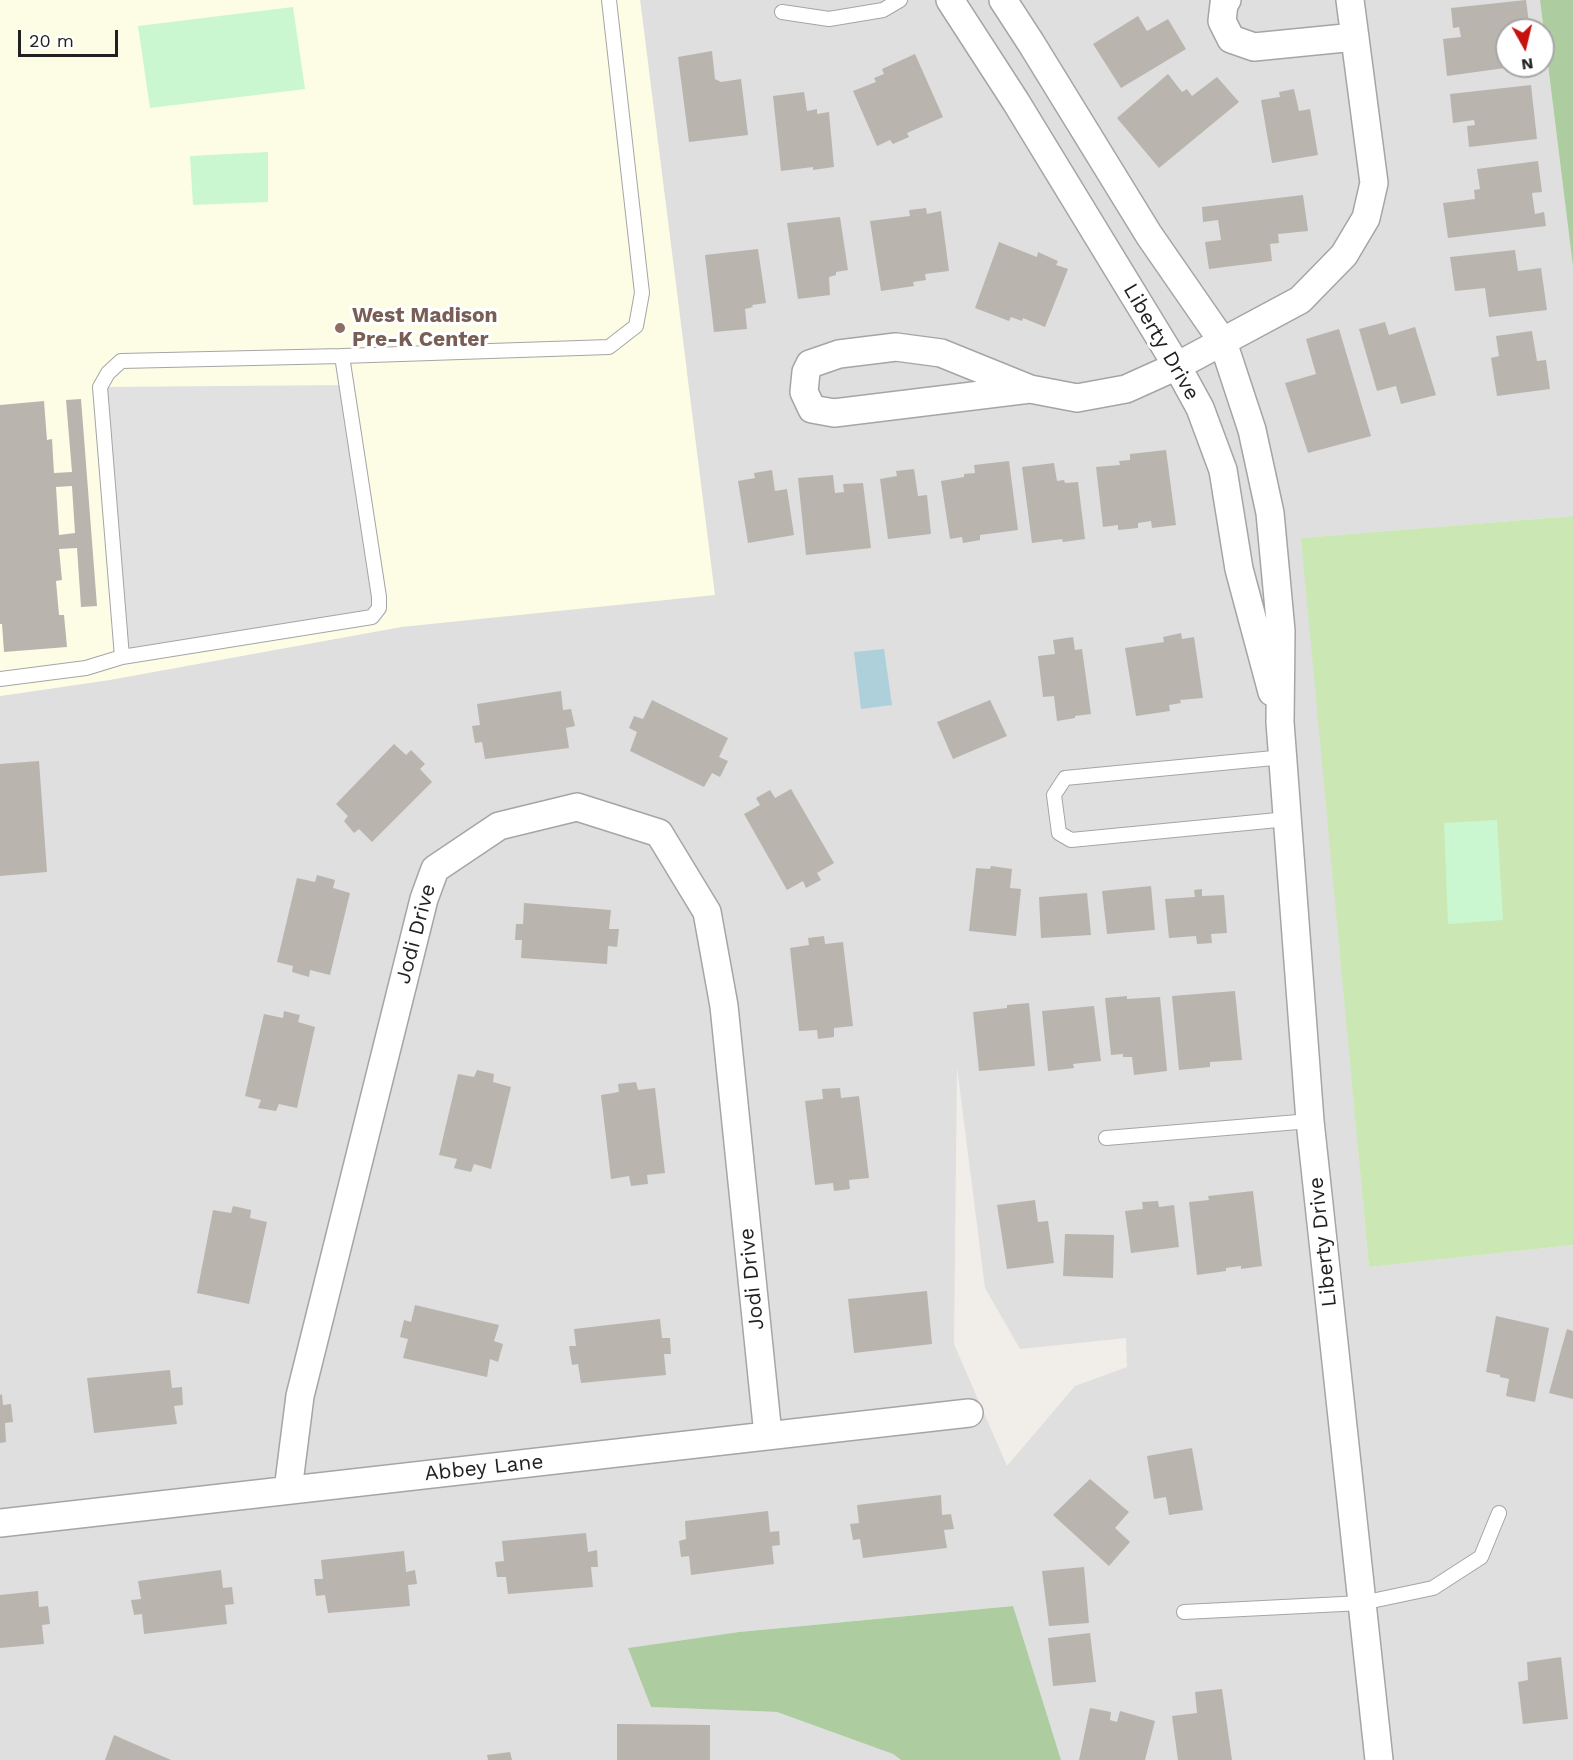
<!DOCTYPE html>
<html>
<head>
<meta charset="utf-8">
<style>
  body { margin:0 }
  #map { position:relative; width:1573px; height:1760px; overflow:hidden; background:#f1eee9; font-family:"Work Sans",sans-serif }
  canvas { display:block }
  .north { position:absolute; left:1495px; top:18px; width:60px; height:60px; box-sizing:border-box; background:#fff; border:2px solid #a6a6a6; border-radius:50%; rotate:172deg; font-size:16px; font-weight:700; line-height:24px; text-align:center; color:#212121 }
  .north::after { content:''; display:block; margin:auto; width:21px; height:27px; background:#c5120e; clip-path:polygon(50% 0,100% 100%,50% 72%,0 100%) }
  .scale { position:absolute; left:18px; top:30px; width:100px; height:27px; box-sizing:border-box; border:3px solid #212121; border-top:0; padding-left:8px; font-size:18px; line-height:21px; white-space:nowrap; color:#212121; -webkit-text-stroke:4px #fff; paint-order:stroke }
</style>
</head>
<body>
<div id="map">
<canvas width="1573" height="1760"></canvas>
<div class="north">N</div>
<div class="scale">20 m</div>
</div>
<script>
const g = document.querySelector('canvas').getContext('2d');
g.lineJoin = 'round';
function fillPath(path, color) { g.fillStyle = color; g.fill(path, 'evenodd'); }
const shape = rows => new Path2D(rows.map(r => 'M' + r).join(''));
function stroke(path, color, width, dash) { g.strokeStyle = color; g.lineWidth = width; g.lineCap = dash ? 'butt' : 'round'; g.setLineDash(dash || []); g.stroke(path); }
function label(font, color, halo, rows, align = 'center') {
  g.font = font + ' "Work Sans",sans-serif'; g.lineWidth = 6; g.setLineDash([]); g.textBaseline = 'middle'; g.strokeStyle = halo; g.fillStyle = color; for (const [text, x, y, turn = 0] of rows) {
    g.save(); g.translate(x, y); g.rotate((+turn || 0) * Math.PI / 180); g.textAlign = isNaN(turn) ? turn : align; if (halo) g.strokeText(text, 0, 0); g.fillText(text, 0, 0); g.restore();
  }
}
const residential = shape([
  [640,0,1540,0,1573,267,1573,516,1302,538,1369,1267,1573,1245,1573,1760,1061,1760,1012,1606,739,1632,629,1648,651,1707,777,1712,893,1754,901,1760,0,1760,0,696,109,680,401,627,687,371],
  [1507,30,1543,30,1543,66,1507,66],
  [957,1067,985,1288,1020,1349,1126,1338,1127,1367,1075,1386,1007,1466,954,1344]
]);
const education = shape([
  [0,0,640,0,715,595,401,627,109,680,0,696]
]);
const grass = shape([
  [1573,516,1573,1245,1369,1267,1301,538]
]);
const forest = shape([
  [1540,0,1573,0,1573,267],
  [1013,1606,1061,1760,901,1760,893,1754,777,1712,651,1707,628,1648,739,1632]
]);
const park = shape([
  [293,7,305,89,150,108,138,26],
  [268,152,268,202,193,205,190,156],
  [1497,820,1503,920,1448,924,1444,823]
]);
const parking = shape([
  [347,385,379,597,372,617,122,657,100,387]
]);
const water = shape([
  [884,649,892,705,861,709,854,652]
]);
const building = shape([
  [1526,0,1530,30,1507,30,1507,66,1512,67,1447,76,1443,39,1461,37,1459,27,1453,28,1451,8],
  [1138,16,1147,31,1168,19,1186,49,1121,88,1093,44],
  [712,51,715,79,721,82,741,79,748,135,689,142,678,57],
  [915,54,943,117,907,133,909,137,893,144,890,140,877,146,853,91,876,82,874,78,884,74,882,69],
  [1168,74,1182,92,1187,89,1192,96,1217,77,1239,102,1159,168,1117,118],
  [1531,85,1537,139,1469,147,1467,126,1475,125,1474,120,1453,123,1450,94],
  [1294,89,1299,111,1310,109,1318,155,1272,163,1261,100,1280,97,1279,92],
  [804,92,807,111,817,109,817,114,829,112,834,167,813,170,813,167,781,171,773,96],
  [1538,161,1542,192,1532,193,1535,214,1544,212,1546,226,1448,238,1443,203,1475,199,1474,190,1480,189,1477,169],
  [1303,195,1308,231,1278,234,1279,243,1270,244,1272,261,1209,269,1205,242,1221,240,1218,220,1203,222,1202,207],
  [926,208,927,214,941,211,949,271,925,274,926,280,913,282,914,286,881,291,870,221,910,216,909,210],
  [840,217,848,270,836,272,836,275,829,277,830,295,798,299,787,223],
  [999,242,1037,257,1038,252,1058,261,1056,265,1068,269,1045,327,1023,318,1022,321,1011,317,1009,321,975,308],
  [758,249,766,303,752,305,753,307,745,309,747,329,714,332,705,255],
  [1515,250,1518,271,1541,268,1547,310,1489,317,1485,288,1455,291,1450,257],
  [1385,322,1389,335,1415,327,1436,395,1401,404,1396,386,1377,391,1359,329],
  [1339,329,1371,436,1308,453,1285,383,1316,374,1306,339],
  [1532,331,1537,361,1546,360,1550,389,1497,396,1491,358,1499,356,1496,336],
  [81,399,97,606,81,607,77,548,59,549,62,580,56,581,59,615,64,615,67,647,4,652,2,624,0,624,0,405,44,401,47,440,52,439,54,473,72,472,66,400],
  [72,486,75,533,59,535,56,487],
  [1166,450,1176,525,1152,528,1151,521,1138,523,1138,528,1118,530,1118,525,1103,527,1096,467,1120,465,1119,461,1130,460,1130,454],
  [1009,461,1018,530,980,535,980,540,963,543,962,537,950,539,941,481,964,477,964,474,975,473,974,465],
  [1054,463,1057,481,1064,480,1065,483,1078,482,1085,539,1063,542,1062,539,1032,543,1022,467],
  [914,469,918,496,927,495,931,534,888,539,880,479,897,476,896,471],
  [772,470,775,491,787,489,794,535,748,543,738,481,755,478,754,473],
  [833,475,835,493,844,492,843,484,863,483,871,548,806,555,798,478],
  [1181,633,1182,639,1194,637,1203,698,1180,700,1181,703,1169,705,1170,711,1136,716,1125,648,1164,642,1163,637],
  [1073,637,1075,650,1082,649,1091,714,1075,716,1075,718,1057,721,1054,696,1043,697,1038,656,1055,654,1053,640],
  [561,691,563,710,571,709,575,726,566,728,569,748,485,759,482,742,475,743,472,726,480,725,477,704],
  [652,700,728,738,719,757,728,761,720,777,712,773,704,787,630,751,637,732,629,728,634,716,643,719],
  [990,700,1007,736,953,759,937,722],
  [394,744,406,755,411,750,425,764,420,769,432,782,372,842,359,829,354,833,344,821,348,816,336,804],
  [39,761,47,872,0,876,0,764],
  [791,789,834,863,817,873,821,880,806,888,803,881,787,890,744,814,760,805,756,798,770,790,775,798],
  [991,866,1012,869,1010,888,1021,889,1016,936,969,931,976,868,990,869],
  [317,875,335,880,333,888,350,893,330,975,310,970,309,977,292,972,293,966,277,962,297,878,315,882],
  [1151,886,1155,930,1107,934,1102,891],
  [1202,889,1202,896,1224,895,1227,933,1211,934,1212,943,1197,944,1196,936,1169,938,1165,899,1195,897,1194,890],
  [1087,893,1091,935,1041,938,1039,897],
  [524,903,611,910,609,929,619,929,617,947,608,946,607,964,521,958,522,940,515,940,516,924,523,924],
  [824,936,825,944,843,942,853,1026,834,1028,834,1037,818,1039,817,1030,799,1031,790,948,809,945,808,938],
  [1235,991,1242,1060,1210,1062,1210,1067,1179,1070,1172,996],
  [1127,996,1127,999,1160,997,1167,1071,1134,1075,1132,1057,1123,1057,1123,1054,1111,1055,1105,998],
  [1029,1003,1035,1066,979,1071,973,1012,1007,1008,1007,1005],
  [1094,1006,1101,1061,1073,1064,1074,1068,1048,1071,1042,1011],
  [284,1011,300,1015,298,1022,315,1027,297,1108,279,1104,276,1111,258,1108,261,1100,245,1096,264,1014,283,1018],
  [477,1070,494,1074,493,1082,511,1087,491,1169,474,1164,471,1172,454,1168,457,1159,439,1155,458,1074,474,1077],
  [636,1082,638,1090,655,1088,665,1173,647,1175,648,1184,631,1186,629,1176,611,1179,601,1095,619,1092,618,1084],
  [840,1088,841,1098,859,1096,869,1178,849,1180,850,1189,834,1191,833,1183,815,1185,805,1101,823,1099,822,1089],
  [1253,1191,1262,1266,1241,1269,1241,1266,1226,1268,1226,1271,1197,1275,1189,1202,1209,1200,1208,1196],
  [1035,1200,1038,1222,1048,1221,1054,1263,1007,1269,997,1205],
  [1158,1201,1159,1207,1174,1205,1179,1247,1131,1253,1125,1211,1143,1209,1142,1202],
  [233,1206,251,1210,250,1218,267,1222,249,1304,197,1293,213,1210,231,1213],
  [1065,1234,1114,1235,1113,1278,1063,1276],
  [927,1291,932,1344,854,1353,848,1299],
  [415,1305,499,1325,494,1341,503,1344,498,1362,490,1359,487,1377,403,1358,408,1339,400,1337,404,1320,411,1322],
  [1496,1316,1549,1328,1535,1402,1506,1396,1509,1379,1500,1377,1500,1375,1486,1372],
  [660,1319,662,1338,670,1338,671,1354,664,1354,666,1375,581,1383,578,1364,572,1365,569,1346,576,1346,574,1329],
  [1567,1329,1573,1331,1573,1399,1549,1393],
  [170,1370,172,1388,182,1387,183,1405,174,1406,177,1424,94,1433,87,1378],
  [2,1394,3,1405,11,1404,13,1422,5,1423,6,1442,0,1443,0,1395],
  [1192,1448,1203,1510,1169,1515,1166,1497,1154,1499,1147,1456],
  [1090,1479,1129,1512,1115,1528,1130,1542,1109,1566,1053,1515],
  [941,1495,942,1515,951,1514,954,1529,944,1530,947,1548,863,1558,860,1539,853,1540,850,1524,859,1523,857,1505],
  [768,1511,770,1532,779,1531,780,1545,772,1546,774,1564,691,1575,689,1556,681,1557,679,1541,686,1539,685,1521],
  [586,1533,588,1552,597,1550,598,1567,591,1567,593,1587,508,1594,506,1577,497,1577,495,1562,504,1561,502,1541],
  [404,1551,406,1572,415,1570,417,1584,408,1585,410,1606,328,1613,325,1595,316,1596,314,1579,323,1579,321,1560],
  [1084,1567,1089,1623,1049,1626,1042,1571],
  [221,1570,223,1588,232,1587,234,1604,225,1605,227,1624,144,1634,142,1614,134,1615,131,1600,141,1599,138,1581],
  [38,1591,39,1607,48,1606,50,1624,42,1625,44,1644,0,1648,0,1595],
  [1090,1633,1096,1682,1053,1686,1048,1638],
  [1561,1657,1568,1719,1523,1724,1518,1682,1528,1680,1527,1662],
  [1222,1689,1232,1760,1178,1760,1172,1716,1197,1713,1195,1692],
  [1090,1708,1111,1712,1110,1720,1117,1722,1120,1711,1155,1721,1145,1760,1079,1760],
  [617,1724,710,1725,710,1760,617,1760],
  [114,1735,171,1760,105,1760],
  [510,1752,512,1760,488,1760,487,1755]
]);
const service = shape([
  [782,12,829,19,883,10,900,0],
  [122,657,100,387,108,373,121,361,342,356],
  [0,679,86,668,122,657,372,617,379,608,379,597,342,356,609,347,636,326,642,293,609,0],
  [1284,757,1065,778,1054,795,1059,833,1071,840,1288,819],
  [1106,1138,1310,1121],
  [1184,1612,1362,1603,1433,1588,1481,1557,1499,1513]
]);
const minor = shape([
  [950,0,1016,102,1177,366,1200,408,1223,470,1239,569,1272,692],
  [1003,0,1031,43,1149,235,1223,342,1252,430,1270,513,1281,631,1280,722,1310,1121,1379,1760],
  [1227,0,1224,4,1222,21,1231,39,1254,47,1355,37],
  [896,347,941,353,1030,389,834,413,812,409,804,392,806,372,810,364,839,354,896,347],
  [1030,389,1077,398,1126,389,1177,366,1300,300,1344,255,1366,218,1374,183,1350,0],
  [288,1490,300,1396,424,899,435,869,499,826,577,807,659,833,707,912,724,1006,768,1435],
  [0,1523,969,1413]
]);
const markers = [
  [340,328,6,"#8d6e63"]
];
const educationNames = [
  ["West Madison",352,316],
  ["Pre-K Center",352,340]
];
const streetNames = [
  ["Liberty Drive",1161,342,60],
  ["Jodi Drive",416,934,-75],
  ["Liberty Drive",1323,1242,-96],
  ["Jodi Drive",752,1279,-96],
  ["Abbey Lane",484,1468,-6]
];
fillPath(residential, '#dfdfdf');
fillPath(education, '#fdfde6');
fillPath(grass, '#cbe7b3');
fillPath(forest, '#adcda1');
fillPath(park, '#caf7cf');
fillPath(parking, '#e1e1e1');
fillPath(water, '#add0db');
fillPath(building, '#bab4ae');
stroke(service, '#a5a5a5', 16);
stroke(minor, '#a5a5a5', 30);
stroke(service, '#fff', 14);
stroke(minor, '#fff', 27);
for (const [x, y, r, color] of markers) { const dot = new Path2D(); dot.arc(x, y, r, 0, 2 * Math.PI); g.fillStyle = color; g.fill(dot); stroke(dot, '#fff', 2); }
label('bold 21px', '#785e54', '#fff', educationNames, 'left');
label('21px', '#212121', '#fff', streetNames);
</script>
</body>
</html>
